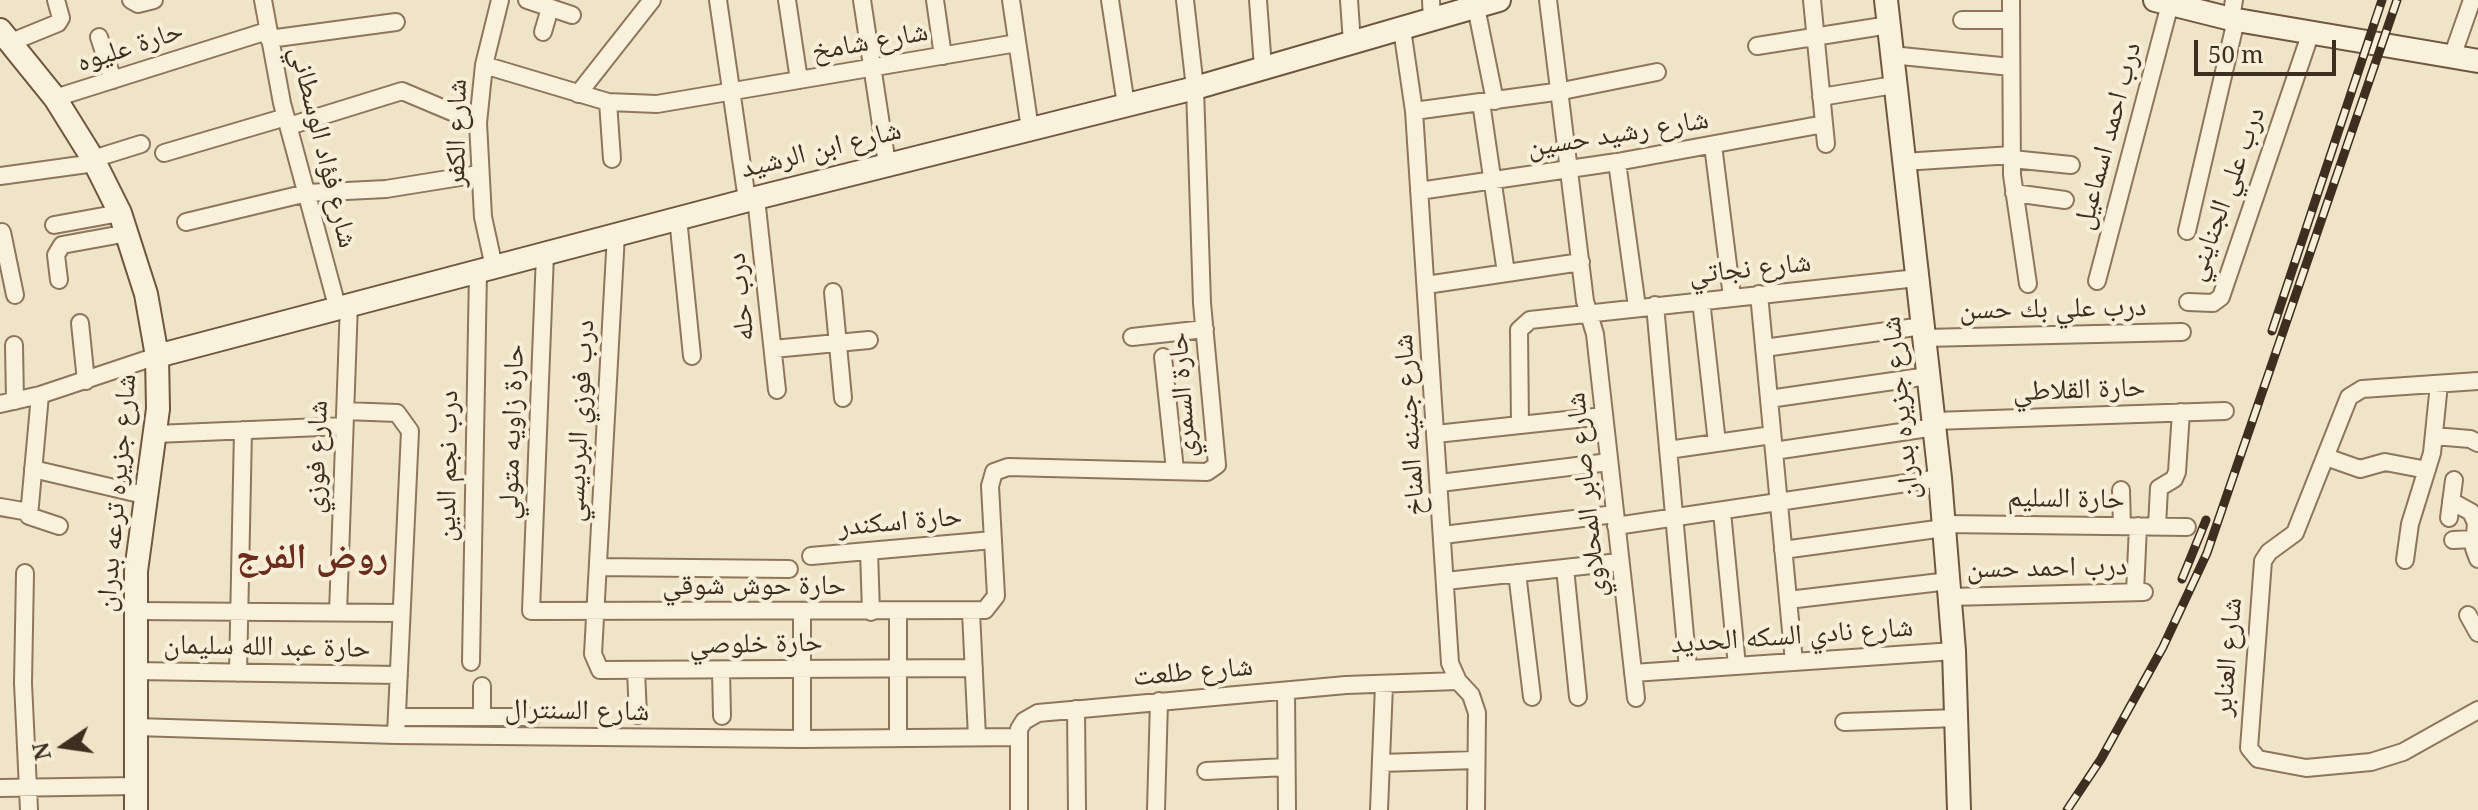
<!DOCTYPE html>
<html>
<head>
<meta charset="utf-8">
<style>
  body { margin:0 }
  #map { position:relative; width:2478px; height:810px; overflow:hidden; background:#f0e4c8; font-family:"Noto Serif",serif }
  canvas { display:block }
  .north { position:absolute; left:24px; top:706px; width:80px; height:80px; -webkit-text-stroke:6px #f7eed8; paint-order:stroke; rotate:257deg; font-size:22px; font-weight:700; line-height:32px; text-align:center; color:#3d2e20 }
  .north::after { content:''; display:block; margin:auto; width:28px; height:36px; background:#3d2e20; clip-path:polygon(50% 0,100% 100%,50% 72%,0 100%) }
  .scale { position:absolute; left:2194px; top:40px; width:142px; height:36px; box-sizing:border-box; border:4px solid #3d2e20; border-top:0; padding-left:10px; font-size:24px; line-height:28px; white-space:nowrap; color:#3d2e20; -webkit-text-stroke:6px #f7eed8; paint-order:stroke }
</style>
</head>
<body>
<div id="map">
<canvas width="2478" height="810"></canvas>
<div class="north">N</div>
<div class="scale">50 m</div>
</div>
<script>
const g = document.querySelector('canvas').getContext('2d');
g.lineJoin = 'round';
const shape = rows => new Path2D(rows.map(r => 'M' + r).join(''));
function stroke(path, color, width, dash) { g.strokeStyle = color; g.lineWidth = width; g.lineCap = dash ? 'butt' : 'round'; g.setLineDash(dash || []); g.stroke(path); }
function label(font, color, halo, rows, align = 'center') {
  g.font = font + ' "Noto Serif","Noto Naskh Arabic",serif'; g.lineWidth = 8; g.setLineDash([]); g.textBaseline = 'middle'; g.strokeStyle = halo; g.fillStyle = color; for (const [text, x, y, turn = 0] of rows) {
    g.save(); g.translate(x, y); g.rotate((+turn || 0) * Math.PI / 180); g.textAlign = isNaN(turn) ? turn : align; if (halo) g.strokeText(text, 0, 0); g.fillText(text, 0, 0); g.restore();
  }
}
const street = shape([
  [131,0,138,4,154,0],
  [263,0,282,103,337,306],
  [527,0,572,15],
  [718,0,747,200],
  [787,0,799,80],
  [862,0,887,164],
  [935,0,943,56],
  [1011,0,1030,129],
  [1110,0,1126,105],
  [1258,0,1263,68],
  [1349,0,1352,43],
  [1431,0,1432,20],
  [1548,0,1585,301,1595,334,1636,698],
  [1812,0,1826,144],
  [2011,0,2012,175,2028,284],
  [1476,7,1495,101],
  [2231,19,2234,0],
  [1962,20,2011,20],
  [1402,29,1414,111,1450,663,1458,681,1471,695,1477,713,1476,810],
  [543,32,550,8],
  [99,37,113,80],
  [269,39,396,22],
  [9,43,58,23,61,18,56,0],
  [1757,46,1889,25],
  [1891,55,2011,67],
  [2452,57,2472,0],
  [484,65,608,102,657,104,1017,43],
  [578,94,652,0],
  [1821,97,1894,85],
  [55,98,267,31],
  [608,102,612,159],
  [1481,102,1506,273],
  [1414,111,1562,91,1657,72],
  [289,126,402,91,478,123],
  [1713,145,1732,297],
  [164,153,286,117],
  [93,159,141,144],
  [2012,159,2071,165],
  [1617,162,1637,307],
  [1903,162,2012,155],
  [0,176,95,163],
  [1419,191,1617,162,1824,124],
  [2014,193,2065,200],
  [756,198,777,390],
  [678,218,692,356],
  [186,222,307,193,386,189,479,174],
  [54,225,120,213],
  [2187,231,2236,20],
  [2,232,15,295],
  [616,234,593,654,600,670,974,668],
  [545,254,531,611,985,610,996,596,990,486,994,472,1008,467,1207,472,1217,465,1202,303,1195,88,1185,0],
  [494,267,483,217,478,123,484,65,500,0],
  [59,280,56,255,62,245,128,233],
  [2097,281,2170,4],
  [1426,285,1581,262],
  [833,292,843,398],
  [1759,294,1794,662],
  [1701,300,1717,443],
  [2188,302,2213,303,2221,297,2311,32],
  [1655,305,1688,669],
  [80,323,86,381],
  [1132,337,1205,329],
  [1924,338,2182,332],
  [14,345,15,401],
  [1764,348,1923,326],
  [773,349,869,340],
  [1163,357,1175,470],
  [2478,381,2362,389,2349,397,2295,533,2269,552,2263,561,2249,748,2258,759,2306,768,2371,762,2403,752,2478,710],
  [40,395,29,516,59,526],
  [1769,399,1928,376],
  [0,404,40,395,157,356],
  [345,411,397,413,410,431,396,735],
  [1934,421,2225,411],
  [1520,425,1519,330,1530,320,1917,278],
  [156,434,344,426],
  [1436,434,1604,416],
  [2434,436,2470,439,2478,443],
  [1668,450,1772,435],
  [1774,451,1935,427],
  [2326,457,2360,469,2385,462,2427,470],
  [33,469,144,495],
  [1440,483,1609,462],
  [2121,490,2122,526],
  [2451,501,2471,512,2476,523,2474,548,2478,559],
  [0,507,29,512],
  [1722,512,1737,666],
  [2449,518,2454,480],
  [1944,524,2187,527],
  [1616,526,1940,478],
  [2157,526,2159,488,2174,479,2177,472,2181,412],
  [1443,535,1615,514],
  [2453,540,2474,539],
  [1783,550,1944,528],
  [869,551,871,612],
  [811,556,993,540],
  [2405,560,2410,524,2432,453,2439,384],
  [598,567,789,569],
  [1565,568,1578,697],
  [25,573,23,683,29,810],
  [1517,573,1532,697],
  [1446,581,1619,562],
  [2135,592,2138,526],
  [1950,597,2144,592],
  [1788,600,1949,581],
  [135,611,401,613],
  [802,612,802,739],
  [898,612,898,738],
  [971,612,977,737],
  [338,613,349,303],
  [2468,615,2478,633],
  [471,662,478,271],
  [721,670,722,716],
  [135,671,399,675],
  [636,671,638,715],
  [238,673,243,430],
  [1633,673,1954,651],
  [482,686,482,717],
  [1286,691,1287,810],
  [1076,709,1077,810],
  [397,717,532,717],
  [1844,722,1957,718],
  [136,727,396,735,802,739,1018,737],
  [1381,763,1476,760],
  [1206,771,1286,767],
  [0,788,136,786],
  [1019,810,1019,729,1024,721,1038,713,1346,685,1458,681],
  [1156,810,1159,701],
  [1379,810,1384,685]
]);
const secondary = shape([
  [1886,0,1940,478,1954,651,1959,810],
  [2155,0,2231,19,2478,61],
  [0,30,55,98,93,159,120,213,146,294,157,356,158,409,136,571,136,810],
  [157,356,756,198,1195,88,1499,0]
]);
const rail = shape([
  [2272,331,2382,0],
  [2182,579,2206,520],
  [2067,810,2101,759,2163,647,2207,553,2397,0]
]);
const streetNames = [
  ["شارع شامخ",870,42,-10],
  ["حارة عليوه",130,47,-18],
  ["شارع الكفر",457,133,-89],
  ["شارع رشيد حسين",1618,134,-9],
  ["درب احمد اسماعيل",2108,136,-75],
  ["شارع فؤاد الوسطاني",323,147,76],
  ["شارع ابن الرشيد",821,150,-14],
  ["درب علي الجنايني",2226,194,-70],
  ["شارع نجاتي",1750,269,-6],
  ["درب حله",741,297,-96],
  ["درب علي بك حسن",2053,309,-1],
  ["حارة القلاطي",2079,390,-2],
  ["حارة السمري",1183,395,-94],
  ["شارع جزيره بدران",1901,408,-96],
  ["درب فوزي البرديسي",580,421,-87],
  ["شارع جنينه المناخ",1410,425,-94],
  ["حارة زاويه متولي",512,432,-88],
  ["شارع فوزي",317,457,-88],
  ["درب نجم الدين",448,466,-89],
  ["شارع جزيره ترعه بدران",117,493,-85],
  ["شارع صابر المحلاوي",1587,495,-96],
  ["حارة السليم",2066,499,1],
  ["حارة اسكندر",900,522,-5],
  ["درب احمد حسن",2047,568,-1],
  ["حارة حوش شوقي",754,586],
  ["شارع نادي السكه الحديد",1792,636,-4],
  ["حارة خلوصي",756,644,-1],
  ["حارة عبد الله سليمان",267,647,1],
  ["شارع العنابر",2228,657,-85],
  ["شارع طلعت",1193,672,-5],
  ["شارع السنترال",577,711,1]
];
const districtNames = [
  ["روض الفرج",312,558]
];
stroke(street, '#8d765c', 20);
stroke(secondary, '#6f573f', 26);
stroke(street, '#faf1dc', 16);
stroke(secondary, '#faf1dc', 22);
stroke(rail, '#3d2e20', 9);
stroke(rail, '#f7eed8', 6, [18]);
label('28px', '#3d2e20', '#f7eed8', streetNames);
label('bold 36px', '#6b2e1e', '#f7eed8', districtNames);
</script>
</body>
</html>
